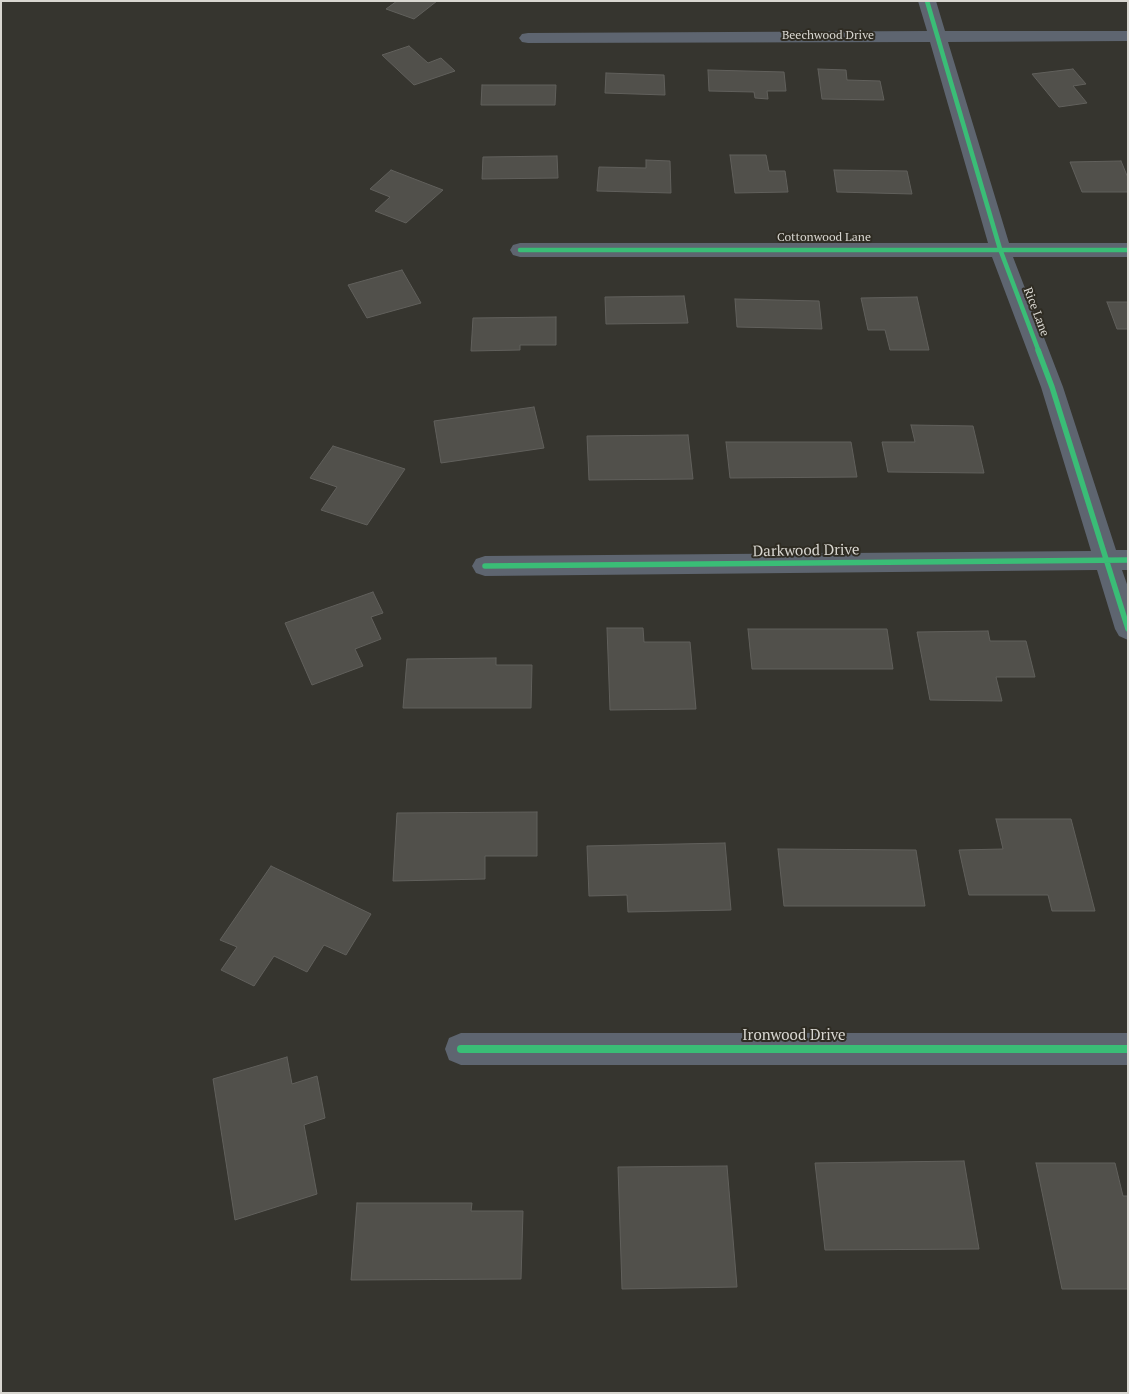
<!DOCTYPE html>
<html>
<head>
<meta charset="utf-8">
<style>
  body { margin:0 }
  #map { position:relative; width:1129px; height:1394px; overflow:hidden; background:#36352f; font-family:"PT Serif",serif }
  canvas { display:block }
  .frame { position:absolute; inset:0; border:2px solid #d9d7d1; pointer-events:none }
</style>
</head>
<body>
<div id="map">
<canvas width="1129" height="1394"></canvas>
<div class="frame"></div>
</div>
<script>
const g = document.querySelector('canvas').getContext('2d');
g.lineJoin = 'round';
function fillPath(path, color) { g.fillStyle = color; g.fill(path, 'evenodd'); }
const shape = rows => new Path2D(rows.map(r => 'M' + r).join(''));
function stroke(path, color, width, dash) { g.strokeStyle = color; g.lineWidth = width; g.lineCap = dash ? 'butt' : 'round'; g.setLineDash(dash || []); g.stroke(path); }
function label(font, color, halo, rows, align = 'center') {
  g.font = font + ' "PT Serif",serif'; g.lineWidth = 4; g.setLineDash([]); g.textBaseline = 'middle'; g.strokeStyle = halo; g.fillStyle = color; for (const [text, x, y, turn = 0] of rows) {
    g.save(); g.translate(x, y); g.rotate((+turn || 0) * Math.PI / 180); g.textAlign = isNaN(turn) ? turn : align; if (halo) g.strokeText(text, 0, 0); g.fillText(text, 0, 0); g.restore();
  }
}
const building = shape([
  [397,1,437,1,414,19,386,9,397,1],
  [409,46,428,63,441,58,455,71,414,85,382,55,409,46],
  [818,69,846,70,847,80,880,81,884,100,822,99,818,69],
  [1073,69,1086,84,1073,86,1087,103,1059,107,1032,74,1073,69],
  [708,70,784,72,786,91,767,91,768,99,755,98,754,92,709,91,708,70],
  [606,73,664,75,665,95,605,93,606,73],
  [482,85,556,85,555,105,481,105,482,85],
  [730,155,766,155,769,171,785,171,788,192,735,193,730,155],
  [557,156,558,178,482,179,483,157,557,156],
  [646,160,670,161,671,193,597,191,599,167,646,168,646,160],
  [1121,161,1128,178,1128,192,1082,192,1070,162,1121,161],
  [391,170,443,190,406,223,375,211,390,197,370,189,391,170],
  [834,170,907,171,912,194,837,192,834,170],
  [402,270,421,303,367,318,348,285,402,270],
  [684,296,688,323,606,324,605,297,684,296],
  [917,297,929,350,890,350,885,330,868,330,861,298,917,297],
  [735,299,819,301,822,329,737,327,735,299],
  [1107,302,1128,302,1128,329,1117,329,1107,302],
  [556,317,556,345,520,345,520,350,471,351,473,318,556,317],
  [534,407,544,448,441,463,434,421,534,407],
  [911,425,973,426,984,473,888,472,882,442,915,442,911,425],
  [688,435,693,479,589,480,587,436,688,435],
  [726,442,851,442,857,477,730,478,726,442],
  [333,446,405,469,367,525,321,510,337,487,310,478,333,446],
  [373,592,383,613,371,617,381,639,355,649,363,666,312,685,285,623,373,592],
  [607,628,643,628,644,642,690,642,696,709,610,710,607,628],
  [748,629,887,629,893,669,752,669,748,629],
  [988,631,990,641,1026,641,1035,677,996,677,1002,701,930,700,917,632,988,631],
  [496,658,496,665,532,665,531,708,403,708,407,659,496,658],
  [537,812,537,856,485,856,485,879,393,881,397,813,537,812],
  [996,819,1071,819,1095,911,1052,911,1048,895,969,895,959,850,1003,849,996,819],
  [725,843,731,910,628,912,627,895,589,896,587,846,725,843],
  [778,849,916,850,925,906,784,906,778,849],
  [271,866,371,914,346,955,324,945,307,972,274,956,254,986,221,970,237,947,220,940,271,866],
  [287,1057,292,1084,317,1076,325,1118,304,1125,317,1194,235,1220,213,1079,287,1057],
  [964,1161,979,1249,825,1250,815,1163,964,1161],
  [1036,1163,1115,1163,1123,1196,1128,1196,1128,1289,1062,1289,1036,1163],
  [727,1166,737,1287,622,1289,618,1167,727,1166],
  [357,1203,472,1203,471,1211,523,1211,521,1279,351,1280,357,1203]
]);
const street = shape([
  [918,1,936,1,945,31,1128,31,1128,41,948,42,1009,243,1128,243,1128,257,1013,257,1063,387,1116,550,1128,550,1128,570,1122,570,1128,587,1128,640,1119,636,1115,629,1097,570,485,576,476,573,472,566,476,559,485,556,1091,551,1041,387,992,257,520,257,513,255,510,250,513,245,520,243,988,243,930,42,528,43,522,42,519,38,522,34,528,33,927,31,918,1],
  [461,1033,1128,1033,1128,1065,461,1065,449,1060,445,1049,449,1038,461,1033]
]);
const cyclewayFar2 = shape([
  [927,1,1000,249,1039,352],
  [520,250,1128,250]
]);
const cyclewayFar1 = shape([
  [1038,350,1052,387,1128,629],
  [485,566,1128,560]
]);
const cycleway = shape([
  [461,1049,1128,1049]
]);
const farStreetnames = [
  ["Beechwood Drive",828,36],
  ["Cottonwood Lane",824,238],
  ["Rice Lane",1036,312,69]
];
const streetNames = [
  ["Darkwood Drive",806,551,-1],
  ["Ironwood Drive",794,1036]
];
fillPath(building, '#51504b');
stroke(building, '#61605c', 1);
fillPath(street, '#5e6570');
stroke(cyclewayFar2, '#3abd76', 4.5);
stroke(cyclewayFar1, '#3abd76', 5.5);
stroke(cycleway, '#3abd76', 8);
label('12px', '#d9d7d1', '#2f2c23', farStreetnames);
label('15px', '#d9d7d1', '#2f2c23', streetNames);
</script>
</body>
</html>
